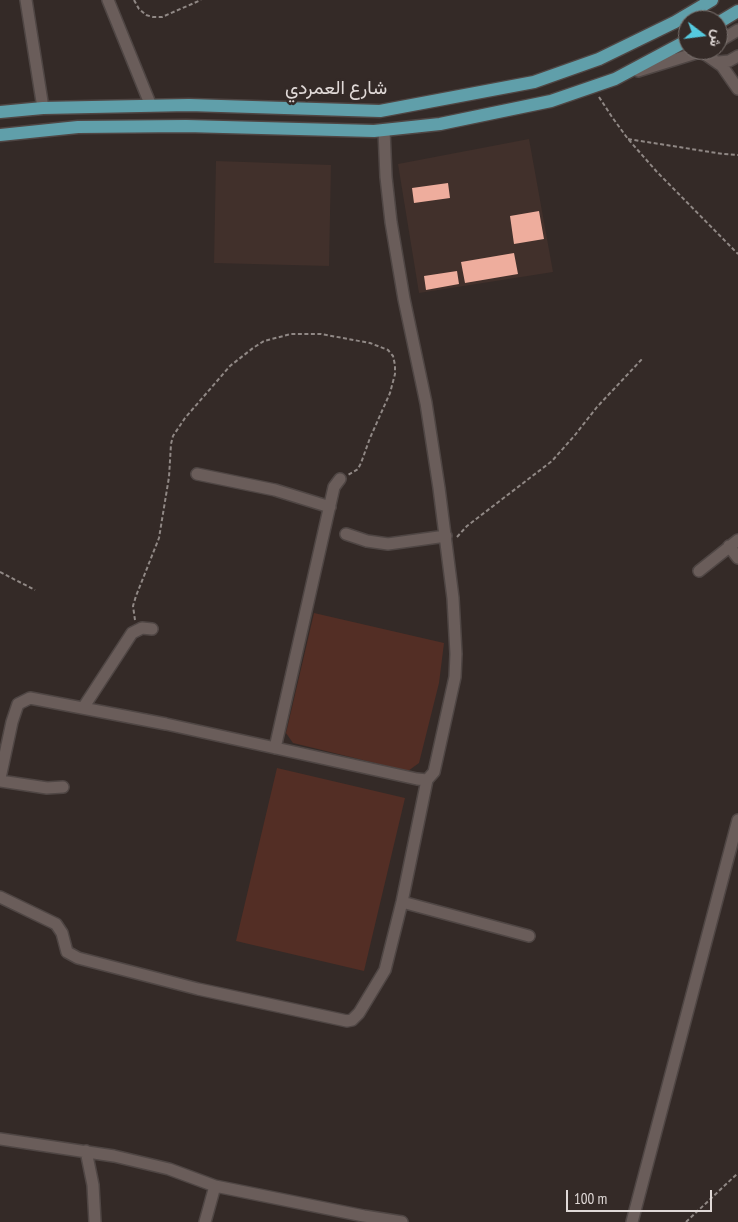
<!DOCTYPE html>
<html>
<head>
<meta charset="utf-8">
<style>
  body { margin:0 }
  #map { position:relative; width:738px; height:1222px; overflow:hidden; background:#342a27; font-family:"PT Sans Narrow",Vazirmatn,sans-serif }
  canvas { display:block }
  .north { position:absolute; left:678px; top:10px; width:50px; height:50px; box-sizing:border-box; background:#342a27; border:1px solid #79706d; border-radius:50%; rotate:105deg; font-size:14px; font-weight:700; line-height:20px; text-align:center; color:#e0d9d7 }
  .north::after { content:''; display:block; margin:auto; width:18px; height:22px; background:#55cadf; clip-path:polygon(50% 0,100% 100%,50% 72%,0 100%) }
  .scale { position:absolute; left:566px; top:1190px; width:146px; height:22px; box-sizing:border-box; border:2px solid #e0d9d7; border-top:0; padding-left:6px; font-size:15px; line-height:18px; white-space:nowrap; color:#e0d9d7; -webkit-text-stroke:4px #342a27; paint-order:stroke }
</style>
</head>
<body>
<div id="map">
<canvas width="738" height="1222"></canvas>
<div class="north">ش</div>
<div class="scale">100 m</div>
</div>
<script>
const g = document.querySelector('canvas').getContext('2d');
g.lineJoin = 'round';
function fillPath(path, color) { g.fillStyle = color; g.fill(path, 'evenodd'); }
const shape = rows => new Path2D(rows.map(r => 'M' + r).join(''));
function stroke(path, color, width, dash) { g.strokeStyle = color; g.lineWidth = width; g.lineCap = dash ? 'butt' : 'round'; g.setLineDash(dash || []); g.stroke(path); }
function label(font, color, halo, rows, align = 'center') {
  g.font = font + ' "PT Sans Narrow",Vazirmatn,sans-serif'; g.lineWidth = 5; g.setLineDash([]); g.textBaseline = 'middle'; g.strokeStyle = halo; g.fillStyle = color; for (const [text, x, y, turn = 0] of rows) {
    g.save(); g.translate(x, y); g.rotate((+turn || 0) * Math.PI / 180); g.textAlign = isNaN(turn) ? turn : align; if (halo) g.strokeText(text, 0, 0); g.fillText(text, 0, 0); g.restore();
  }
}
const built = shape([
  [529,139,553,272,419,293,398,164],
  [216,161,331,165,329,266,214,263]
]);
const green = shape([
  [314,613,444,643,439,683,419,763,408,771,293,743,286,733],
  [277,768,405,798,364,971,236,941]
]);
const building = shape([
  [448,183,450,198,414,203,412,188],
  [539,211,544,239,514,244,510,216],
  [514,253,518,274,465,283,461,262],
  [457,271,459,284,426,290,424,276]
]);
const path = shape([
  [134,0,139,9,146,15,153,17,162,17,201,0],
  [599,97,612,117,628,139,657,172,738,254],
  [628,139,723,154,738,155],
  [457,537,467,526,552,461,575,435,597,407,643,358],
  [0,572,35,590],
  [135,620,133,606,136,596,159,538,169,477,171,444,173,436,185,418,230,366,253,348,264,341,291,334,321,334,370,343,388,350,393,356,395,365,395,374,390,393,370,438,361,463,358,469,348,475],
  [686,1222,738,1173]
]);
const minor = shape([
  [26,0,43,108],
  [108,0,151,106],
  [718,42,738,30],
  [702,52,722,66,738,89],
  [719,62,729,61,738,56],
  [638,71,706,50],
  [197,474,275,490,330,507],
  [346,534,367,541,388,544,446,536],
  [729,546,738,558],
  [699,571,738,540],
  [83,708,132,633,142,628,152,629],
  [275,748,334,487,340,479],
  [0,778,12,722,18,704,30,698,166,724,417,779,427,780,434,772,455,677,456,654,453,598,439,488,426,403,404,299,391,222,386,177,384,130],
  [0,781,47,788,63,787],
  [0,897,56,924,62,933,67,952,78,958,198,989,347,1021,352,1020,359,1013,385,970,402,902,427,780],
  [402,902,529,936],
  [0,1139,114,1156,169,1169,215,1186,364,1216,402,1222],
  [86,1151,93,1185,95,1222],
  [205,1222,215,1186],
  [632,1222,738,820]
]);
const major = shape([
  [718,23,738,11],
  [0,112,43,108,189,105,380,111,534,82,599,59,675,22,712,0],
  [0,135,78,127,186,126,374,131,440,124,551,101,615,79,688,40]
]);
const streetNames = [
  ["شارع العمردي",336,89]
];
fillPath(built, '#41302b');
fillPath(green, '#532e25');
fillPath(building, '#eead9d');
stroke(minor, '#4f4644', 14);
stroke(major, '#4f4644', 15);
stroke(path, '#908885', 2, [4, 2.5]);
stroke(minor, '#6a5d5a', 11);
stroke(major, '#609faa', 12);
label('19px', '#e0d9d7', '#342a27', streetNames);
</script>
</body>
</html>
